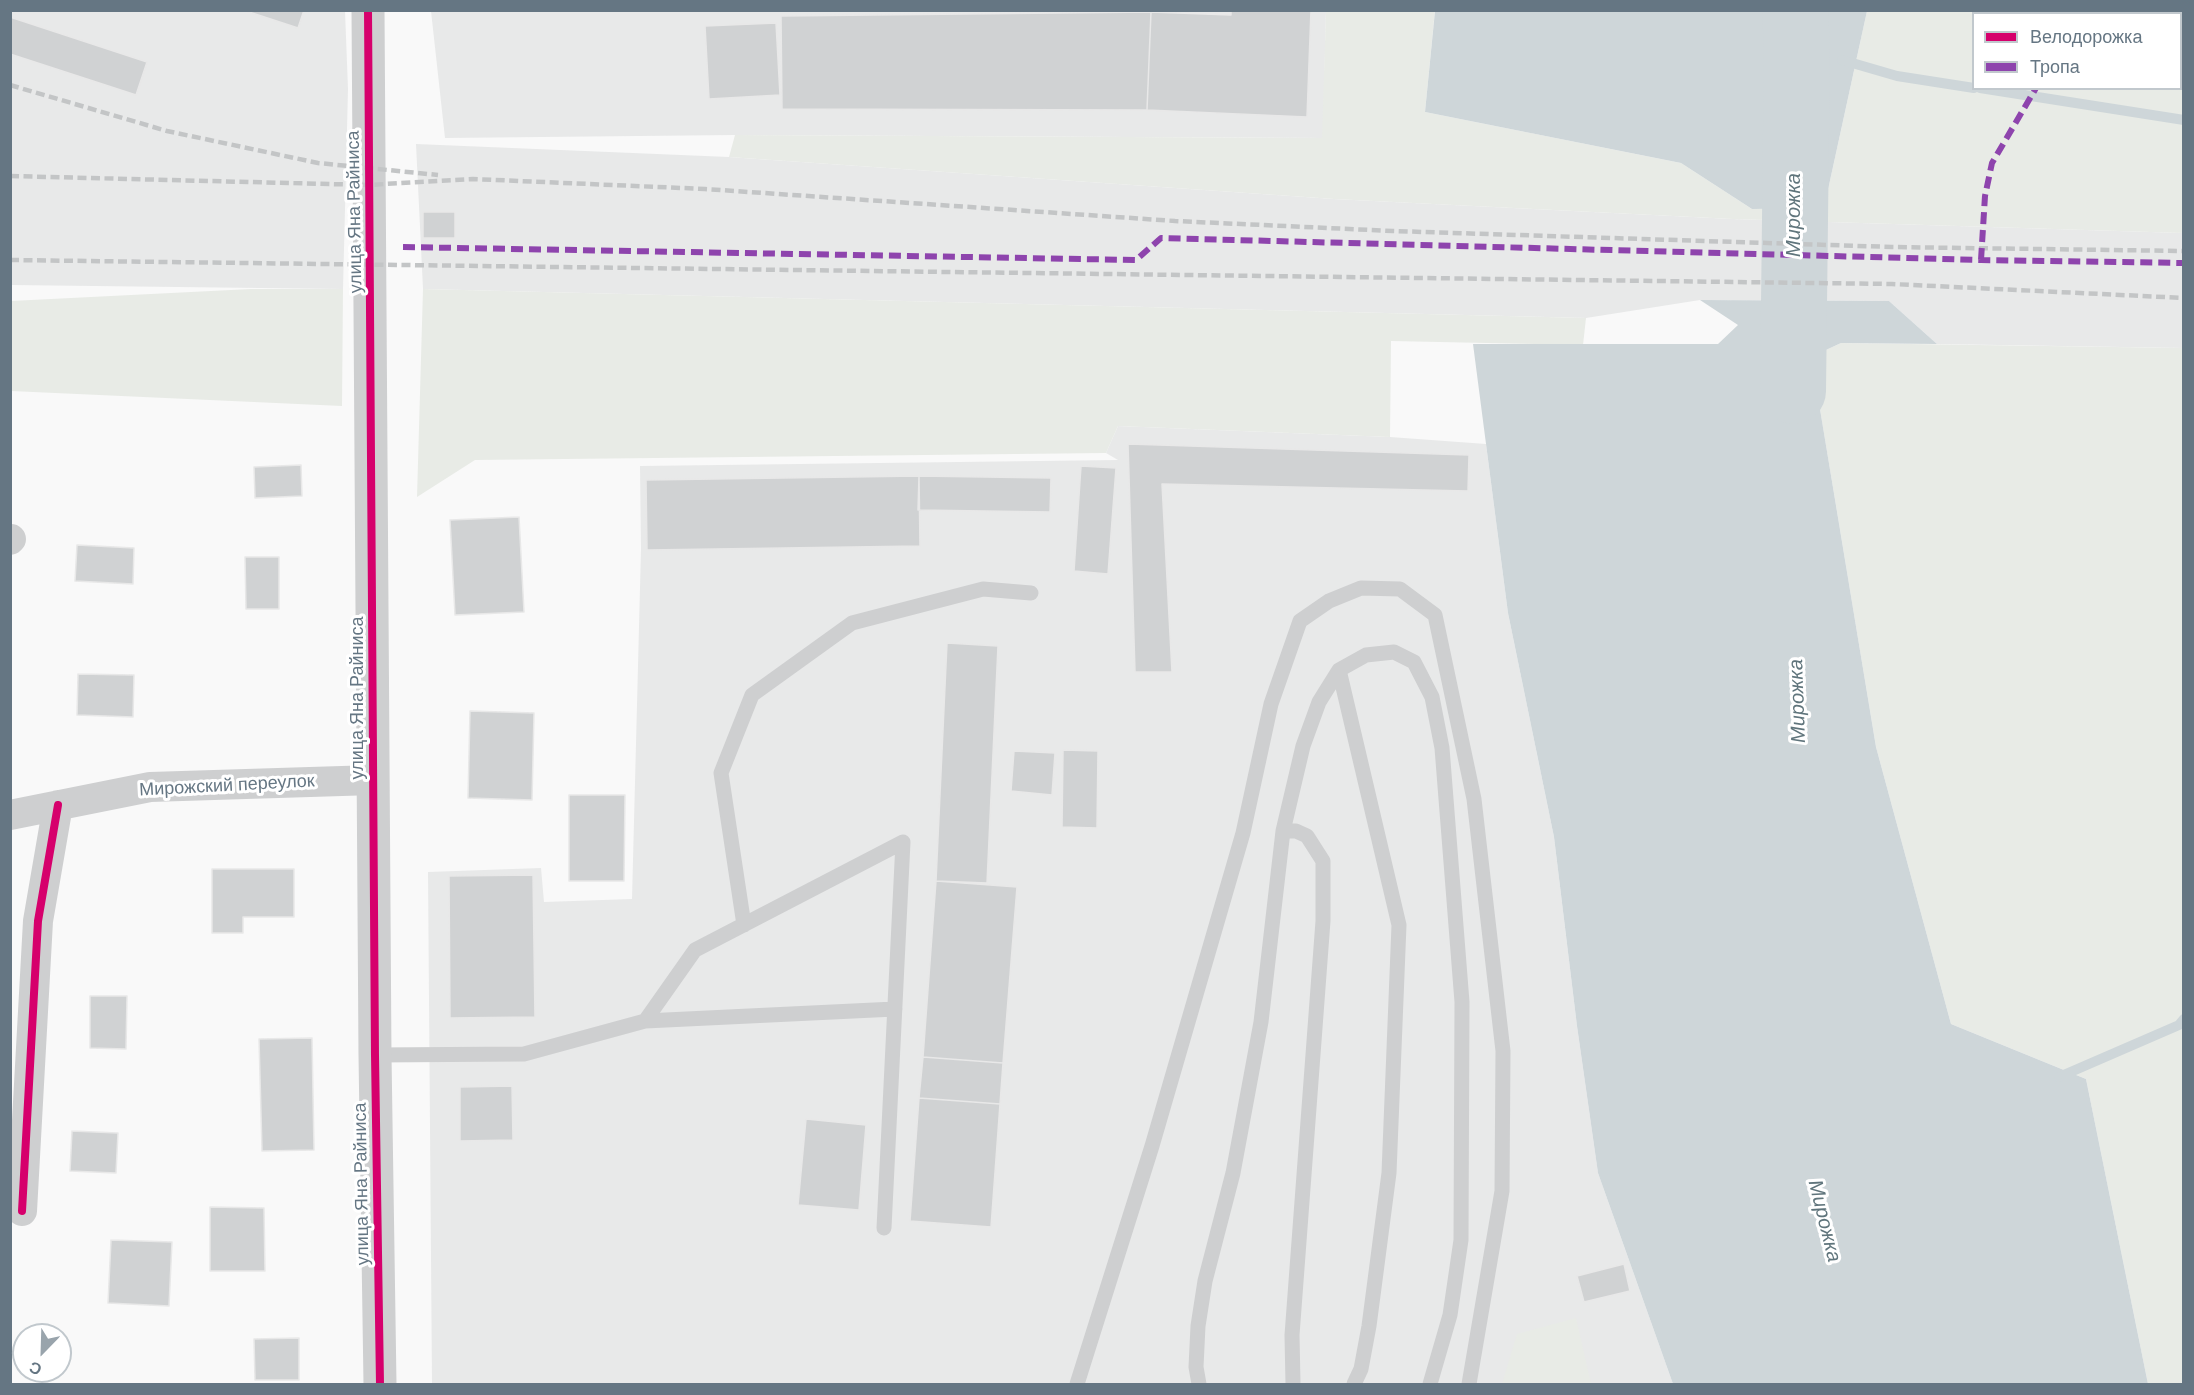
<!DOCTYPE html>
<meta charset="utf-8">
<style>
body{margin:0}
#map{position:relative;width:2194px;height:1395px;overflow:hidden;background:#f9f9f9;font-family:Helvetica,sans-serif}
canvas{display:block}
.frame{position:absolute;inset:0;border:12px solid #657683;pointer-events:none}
.legend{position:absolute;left:1972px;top:12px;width:210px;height:78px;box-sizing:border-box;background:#fff;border:2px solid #c1c8cd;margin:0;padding:8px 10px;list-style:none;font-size:18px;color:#657683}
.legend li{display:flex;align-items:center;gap:12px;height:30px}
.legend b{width:30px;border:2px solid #c1c8cd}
.north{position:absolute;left:12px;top:1323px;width:60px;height:60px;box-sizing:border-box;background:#fff;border:2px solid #c1c8cd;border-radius:50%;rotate:203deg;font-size:16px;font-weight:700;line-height:24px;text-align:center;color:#657683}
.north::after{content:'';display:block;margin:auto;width:21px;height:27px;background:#99a4ac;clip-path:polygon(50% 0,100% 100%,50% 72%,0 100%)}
</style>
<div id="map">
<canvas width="2194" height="1395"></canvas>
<div class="frame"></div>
<ul class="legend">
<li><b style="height:8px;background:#d6006c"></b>Велодорожка</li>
<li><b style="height:8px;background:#8e44ad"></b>Тропа</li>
</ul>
<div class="north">С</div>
</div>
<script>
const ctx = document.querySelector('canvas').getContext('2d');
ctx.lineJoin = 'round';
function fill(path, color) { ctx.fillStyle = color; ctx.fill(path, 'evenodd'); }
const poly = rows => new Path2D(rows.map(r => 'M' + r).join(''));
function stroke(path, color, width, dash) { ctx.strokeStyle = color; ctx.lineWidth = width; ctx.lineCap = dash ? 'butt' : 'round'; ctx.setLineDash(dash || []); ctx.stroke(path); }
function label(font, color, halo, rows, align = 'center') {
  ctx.font = font + ' Helvetica,sans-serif'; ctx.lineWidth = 6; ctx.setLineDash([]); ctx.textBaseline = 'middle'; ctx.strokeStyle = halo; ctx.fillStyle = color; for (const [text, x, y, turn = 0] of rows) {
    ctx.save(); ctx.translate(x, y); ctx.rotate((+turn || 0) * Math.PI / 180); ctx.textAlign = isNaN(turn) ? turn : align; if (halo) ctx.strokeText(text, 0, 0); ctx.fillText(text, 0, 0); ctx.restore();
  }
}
const built = poly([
 [10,11,345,11,348,89,343,289,11,285],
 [431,11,1326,11,1323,138,735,135,445,138],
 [416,144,729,157,1334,199,1733,219,2183,233,2183,348,1937,344,1889,301,1700,300,1586,318,423,289],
 [1118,426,1390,437,1486,444,1508,613,1554,837,1577,1026,1598,1173,1673,1384,432,1384,428,872,541,868,544,902,632,899,641,549,640,466,1118,460,1106,453]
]);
const green = poly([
 [1435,10,1425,112,1681,163,1752,209,1824,208,1867,11,2183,11,2183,233,1733,219,1334,199,729,157,735,135,1322,138,1326,11],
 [1974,14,2180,14,2180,88,1974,88],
 [251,289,343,289,342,406,11,391,11,301],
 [423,289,1586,318,1583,345,1391,341,1390,437,1118,426,1106,453,475,460,417,497],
 [1841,343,2183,348,2183,1384,2148,1384,2086,1079,1951,1024,1876,747,1816,385,1813,356],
 [1576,1318,1591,1384,1502,1384,1517,1334]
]);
const water = poly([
 [1435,11,1867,11,1824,208,1752,209,1681,163,1425,112],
 [1700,300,1889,301,1937,344,1841,343,1813,356,1816,385,1876,747,1951,1024,2086,1079,2148,1384,1673,1384,1598,1173,1577,1026,1554,837,1508,613,1473,344,1718,344,1738,325]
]);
const stream = poly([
 [1842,60,1897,76,1974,88],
 [1980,88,2184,120],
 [2059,1077,2179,1025,2184,1019]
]);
const river = poly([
 [1793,391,1797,47,1795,10]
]);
const building = poly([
 [243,10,304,10,298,28,243,10],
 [1231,10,1311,10,1307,117,1147,110,1151,12,1231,15,1231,10],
 [1151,12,1147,110,782,109,781,16,1151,12],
 [10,17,147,62,136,95,10,54,10,17],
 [776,23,780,95,709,99,705,26,776,23],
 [423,212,455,212,455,238,423,238,423,212],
 [1128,444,1469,455,1468,491,1162,484,1172,672,1135,672,1128,444],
 [301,465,302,496,255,498,254,467,301,465],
 [1081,466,1116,468,1108,574,1074,571,1081,466],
 [919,476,920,546,647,550,646,480,919,476],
 [919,476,1051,478,1050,512,918,510,919,476],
 [519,517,524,612,455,615,450,520,519,517],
 [77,545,134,548,133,584,75,581,77,545],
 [245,557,279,557,279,609,246,609,245,557],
 [947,643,998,646,987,883,936,881,947,643],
 [78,674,134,675,133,717,77,715,78,674],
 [470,711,534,713,532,800,468,798,470,711],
 [1063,750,1098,751,1097,828,1062,827,1063,750],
 [1014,751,1055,753,1052,795,1011,791,1014,751],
 [569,795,625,795,624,881,569,881,569,795],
 [212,869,294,869,294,917,243,917,243,933,212,933,212,869],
 [533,875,535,1017,450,1018,449,876,533,875],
 [936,881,1017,887,1003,1063,923,1057,936,881],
 [90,996,127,996,126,1049,90,1048,90,996],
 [312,1038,314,1150,262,1151,259,1039,312,1038],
 [923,1057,1003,1063,1000,1104,919,1098,923,1057],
 [512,1086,513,1140,460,1141,460,1087,512,1086],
 [919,1098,1000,1104,991,1227,910,1221,919,1098],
 [806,1119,866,1125,859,1210,798,1205,806,1119],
 [72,1131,118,1133,116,1173,70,1171,72,1131],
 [210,1207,264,1208,265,1271,210,1271,210,1207],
 [111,1240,172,1242,169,1306,108,1303,111,1240],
 [1624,1264,1630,1291,1584,1302,1577,1276,1624,1264],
 [299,1338,299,1380,255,1380,254,1339,299,1338]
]);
const service = poly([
 [1339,670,1399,925,1389,1173,1369,1326,1361,1369,1354,1384],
 [1283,831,1296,831,1307,836,1323,861,1323,921,1292,1335,1293,1384],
 [744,925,721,773,752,695,852,623,983,589,1031,593],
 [645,1021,895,1009],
 [375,1055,524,1054,645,1021,695,950,903,842,884,1228],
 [1077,1384,1152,1146,1243,833,1271,704,1300,621,1329,601,1361,588,1400,589,1435,615,1474,799,1503,1051,1502,1191,1469,1384],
 [1199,1384,1196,1367,1198,1326,1205,1281,1233,1173,1261,1022,1283,831,1303,746,1319,702,1339,670,1366,655,1394,652,1414,662,1432,697,1442,748,1462,1002,1461,1240,1450,1315,1430,1384]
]);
const minor = poly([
 [10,540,11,539],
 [10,815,150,787,374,780],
 [22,1211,38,921,58,805]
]);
const tertiary = poly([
 [368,10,375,1055,380,1384]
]);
const rail = poly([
 [10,85,167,131,318,163,438,175],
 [10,176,368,185,473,179,705,189,1175,221,1393,231,1892,247,2184,251],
 [10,260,1892,284,2184,298]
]);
const quiet = poly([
 [2072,14,2073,10],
 [403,247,1136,260,1161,238,1981,260,2184,263],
 [1981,260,1985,196,1992,163,2036,88]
]);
const cycleway = poly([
 [368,10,375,1055,380,1384],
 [22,1211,38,921,58,805]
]);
const streetNames = [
 ["улица Яна Райниса",355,212,-91],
 ["улица Яна Райниса",358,698,-90],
 ["Мирожский переулок",227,786,-3],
 ["улица Яна Райниса",362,1184,-91]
];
const waterNames = [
 ["Мирожка",1794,215,-90],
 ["Мирожка",1798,701,-92],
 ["Мирожка",1824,1221,76]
];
fill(built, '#e8e9e9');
fill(green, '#e8ebe6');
fill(water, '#ced6d9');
stroke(stream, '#ced6d9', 10);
stroke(river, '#ced6d9', 66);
fill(building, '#d0d2d3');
stroke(building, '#e8e8e8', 1.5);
stroke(service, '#cecfd0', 15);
stroke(minor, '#cecfd0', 30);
stroke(tertiary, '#cecfd0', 33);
stroke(rail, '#c3c5c6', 4.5, [9, 4.5]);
stroke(quiet, '#8e44ad', 6, [12, 6]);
stroke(cycleway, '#d6006c', 8);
label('18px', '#657683', '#fff', streetNames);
label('italic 20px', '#60757c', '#fff', waterNames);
</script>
